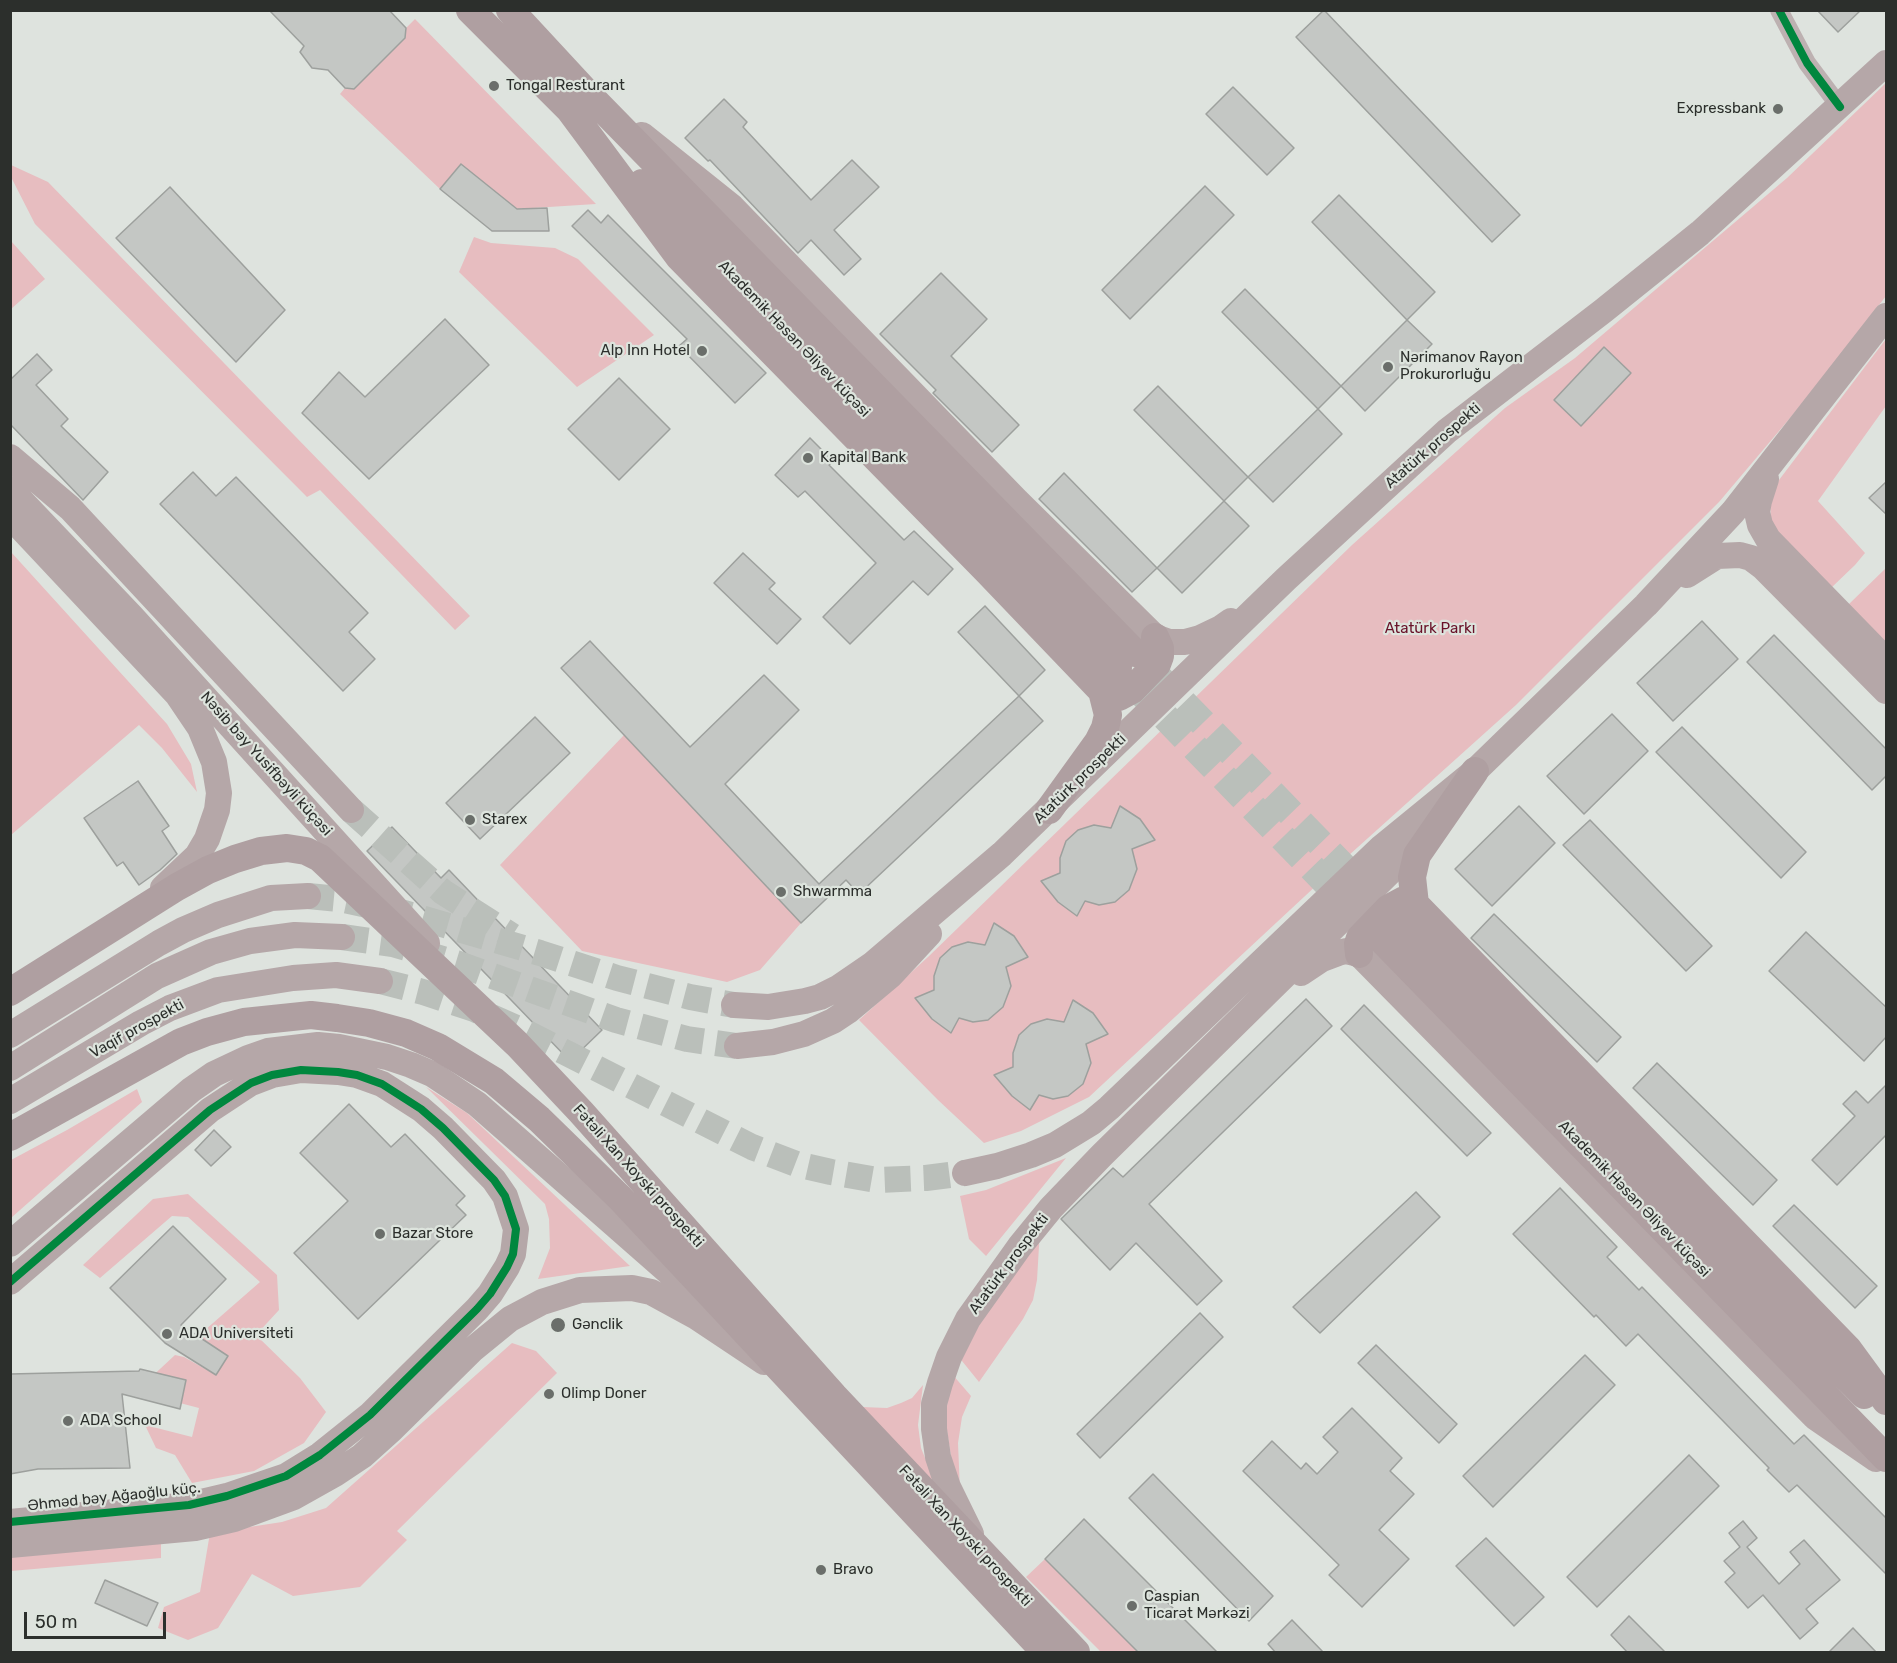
<!DOCTYPE html>
<meta charset="utf-8">
<style>
body{margin:0}
#map{position:relative;width:1897px;height:1663px;overflow:hidden;background:#dee3de;font-family:Rubik,sans-serif}
canvas{display:block}
.frame{position:absolute;inset:0;border:12px solid #2c2f2c;pointer-events:none}
.scale{position:absolute;left:24px;top:1612px;width:142px;height:27px;box-sizing:border-box;border:3px solid #2c2f2c;border-top:0;padding-left:8px;font-size:18px;line-height:21px;white-space:nowrap;color:#2c2f2c;-webkit-text-stroke:4px #dde4dd;paint-order:stroke}
</style>
<div id="map">
<canvas width="1897" height="1663"></canvas>
<div class="frame"></div>
<div class="scale">50 m</div>
</div>
<script>
const ctx = document.querySelector('canvas').getContext('2d');
ctx.lineJoin = 'round';
function fill(path, color) { ctx.fillStyle = color; ctx.fill(path, 'evenodd'); }
const poly = rows => new Path2D(rows.map(r => 'M' + r).join(''));
function stroke(path, color, width, dash) { ctx.strokeStyle = color; ctx.lineWidth = width; ctx.lineCap = dash ? 'butt' : 'round'; ctx.setLineDash(dash || []); ctx.stroke(path); }
function label(font, color, halo, rows, align = 'center') {
  ctx.font = font + ' Rubik,sans-serif'; ctx.lineWidth = 4.5; ctx.setLineDash([]); ctx.textBaseline = 'middle'; ctx.strokeStyle = halo; ctx.fillStyle = color; for (const [text, x, y, turn = 0] of rows) {
    ctx.save(); ctx.translate(x, y); ctx.rotate((+turn || 0) * Math.PI / 180); ctx.textAlign = isNaN(turn) ? turn : align; if (halo) ctx.strokeText(text, 0, 0); ctx.fillText(text, 0, 0); ctx.restore();
  }
}
const green = poly([
 [415,19,596,204,517,209,461,165,440,189,340,94,345,88,354,89,405,38,406,28],
 [1886,83,1886,296,1801,405,1719,502,1516,705,1348,856,1089,1097,1021,1131,984,1143,938,1100,859,1020,928,957,1352,545,1505,408,1575,358,1787,178],
 [11,165,48,182,470,616,455,630,320,490,307,497,35,224,11,177],
 [474,237,491,243,555,248,578,259,654,335,577,387,459,272],
 [11,241,45,279,11,309,10,309],
 [1886,339,1886,406,1818,501,1865,553,1855,565,1831,588,1780,535,1771,520,1770,499,1779,480],
 [11,552,167,724,191,764,197,792,162,748,139,725,11,835],
 [1886,568,1886,645,1848,605],
 [624,735,801,923,760,970,727,982,582,951,500,865],
 [426,1087,467,1113,630,1266,538,1279,550,1248,549,1219,545,1204],
 [137,1089,142,1102,11,1218,11,1160,67,1130],
 [1066,1158,986,1256,969,1239,960,1196,986,1190],
 [188,1194,277,1275,279,1310,256,1335,300,1378,326,1412,304,1443,254,1471,192,1483,175,1455,156,1448,145,1425,192,1437,199,1408,153,1396,146,1382,175,1355,184,1357,216,1375,228,1356,197,1337,260,1282,188,1217,172,1216,100,1278,83,1265,153,1199],
 [1040,1229,1037,1280,1033,1300,1023,1319,979,1382,958,1356],
 [512,1343,536,1351,557,1373,397,1531,407,1540,360,1587,293,1596,252,1574,218,1628,188,1640,158,1628,164,1607,200,1592,210,1533,282,1522,326,1508],
 [952,1374,971,1396,962,1417,958,1443,960,1491,953,1469,945,1418],
 [923,1385,918,1425,921,1448,936,1485,862,1407,887,1408,901,1403,912,1398],
 [161,1538,161,1558,11,1571,11,1555],
 [1045,1559,1139,1652,1101,1652,1026,1577]
]);
const building = poly([
 [269,10,389,10,406,28,405,38,354,89,345,88,328,70,312,68,300,52,304,46,269,10],
 [1324,10,1520,215,1492,242,1296,37,1324,10],
 [1817,10,1861,10,1838,32,1817,10],
 [1233,87,1294,148,1267,175,1206,114,1233,87],
 [724,99,747,122,743,127,811,200,852,160,879,187,834,230,861,259,844,275,811,240,798,253,710,160,708,161,685,138,724,99],
 [461,164,517,209,547,208,549,231,492,231,440,189,461,164],
 [1205,186,1234,215,1130,319,1102,290,1205,186],
 [170,187,285,310,236,362,116,238,170,187],
 [1339,195,1435,292,1407,320,1312,222,1339,195],
 [588,210,601,223,608,215,766,373,735,403,679,346,687,339,572,226,588,210],
 [941,273,987,319,951,356,1019,425,992,452,933,393,936,390,880,334,941,273],
 [1245,289,1341,386,1318,409,1222,312,1245,289],
 [445,319,489,365,369,479,302,413,339,372,365,397,445,319],
 [1407,320,1432,344,1365,411,1341,386,1407,320],
 [1604,347,1631,373,1581,426,1554,400,1604,347],
 [37,354,52,370,36,385,68,419,61,426,108,472,83,500,10,424,10,380,37,354],
 [619,378,670,429,619,480,568,429,619,378],
 [1158,386,1248,477,1224,501,1134,410,1158,386],
 [1318,409,1342,434,1273,502,1248,477,1318,409],
 [810,438,833,461,829,465,904,540,914,531,953,569,928,595,913,581,850,644,823,617,876,563,805,491,798,497,775,475,810,438],
 [193,472,216,496,236,477,368,613,349,632,375,659,343,691,160,504,193,472],
 [1064,473,1157,568,1132,592,1039,499,1064,473],
 [1887,481,1887,515,1869,498,1887,481],
 [1224,501,1249,526,1182,593,1157,568,1224,501],
 [743,553,775,583,769,589,801,619,777,644,714,583,743,553],
 [985,606,1045,670,1019,696,958,632,985,606],
 [1702,621,1738,659,1673,721,1637,683,1702,621],
 [1774,635,1887,750,1887,775,1872,790,1747,662,1774,635],
 [590,641,690,747,764,675,799,710,725,784,819,884,1019,696,1043,721,859,894,846,880,801,923,561,668,590,641],
 [1612,714,1648,751,1584,814,1547,776,1612,714],
 [535,717,570,753,480,839,446,803,535,717],
 [1682,727,1806,852,1781,878,1656,752,1682,727],
 [138,781,169,826,162,831,177,854,160,870,139,885,123,862,117,866,84,818,138,781],
 [1120,806,1140,819,1155,840,1132,849,1137,869,1129,890,1115,902,1099,905,1085,901,1077,916,1058,902,1041,881,1060,873,1060,858,1066,841,1078,830,1094,825,1111,828,1120,806],
 [1519,806,1555,843,1492,906,1455,869,1519,806],
 [1590,820,1712,946,1686,971,1563,845,1590,820],
 [392,827,441,878,449,870,602,1030,570,1061,367,851,392,827],
 [1494,914,1621,1037,1597,1062,1471,938,1494,914],
 [994,923,1014,936,1028,957,1006,967,1011,986,1003,1007,988,1020,973,1022,959,1018,951,1033,932,1019,915,998,934,990,934,976,940,958,952,947,968,942,985,945,994,923],
 [1806,932,1887,1008,1887,1036,1864,1061,1769,971,1806,932],
 [1306,999,1332,1026,1149,1204,1222,1281,1197,1305,1136,1243,1110,1270,1061,1219,1113,1168,1123,1177,1306,999],
 [1073,1000,1093,1013,1108,1034,1086,1044,1091,1063,1083,1084,1068,1096,1053,1099,1039,1095,1030,1110,1012,1096,994,1075,1013,1067,1013,1053,1019,1035,1031,1024,1047,1019,1064,1022,1073,1000],
 [1364,1005,1491,1133,1467,1156,1341,1029,1364,1005],
 [1657,1063,1777,1180,1753,1205,1633,1088,1657,1063],
 [1887,1084,1887,1134,1837,1185,1812,1160,1855,1116,1843,1104,1856,1091,1868,1103,1887,1084],
 [349,1104,391,1147,405,1134,465,1196,456,1205,466,1215,358,1319,294,1253,348,1201,300,1153,349,1104],
 [214,1130,231,1147,211,1166,195,1150,214,1130],
 [1560,1188,1617,1247,1607,1257,1639,1290,1642,1287,1794,1444,1804,1435,1887,1519,1887,1575,1797,1485,1789,1492,1767,1470,1769,1468,1638,1334,1626,1346,1596,1315,1594,1317,1513,1234,1560,1188],
 [1416,1192,1440,1217,1320,1333,1293,1307,1416,1192],
 [1794,1205,1877,1286,1855,1308,1773,1226,1794,1205],
 [173,1226,226,1279,181,1325,228,1356,216,1375,165,1343,110,1288,173,1226],
 [1200,1313,1223,1337,1100,1458,1077,1434,1200,1313],
 [1376,1345,1457,1424,1439,1443,1358,1363,1376,1345],
 [1585,1355,1615,1385,1493,1507,1463,1476,1585,1355],
 [140,1369,186,1380,180,1409,122,1394,130,1468,38,1469,10,1474,10,1374,139,1371,140,1369],
 [1352,1408,1402,1458,1390,1471,1414,1494,1379,1530,1409,1559,1362,1607,1329,1575,1339,1565,1243,1471,1272,1441,1301,1469,1306,1463,1317,1474,1338,1452,1323,1437,1352,1408],
 [1689,1455,1719,1486,1597,1607,1567,1577,1689,1455],
 [1153,1474,1273,1596,1249,1621,1129,1498,1153,1474],
 [1084,1519,1218,1653,1139,1653,1045,1559,1084,1519],
 [1743,1521,1757,1538,1747,1547,1779,1584,1800,1564,1790,1552,1804,1540,1840,1580,1806,1609,1818,1623,1800,1639,1763,1595,1748,1608,1725,1582,1735,1573,1724,1561,1740,1547,1729,1533,1743,1521],
 [1486,1538,1544,1597,1514,1626,1456,1566,1486,1538],
 [105,1580,158,1603,147,1626,95,1603,105,1580],
 [1629,1616,1666,1653,1628,1653,1611,1635,1629,1616],
 [1292,1620,1324,1653,1276,1653,1268,1644,1292,1620],
 [1853,1628,1877,1653,1828,1653,1853,1628]
]);
const secondaryTunnel = poly([
 [351,810,443,892,512,936],
 [308,896,339,899,404,913,540,953,617,978,690,997,734,1005],
 [342,937,393,944,456,963,616,1020,687,1039,737,1046],
 [380,981,423,992,474,1009,525,1032,752,1147,796,1164,831,1172,877,1180,926,1178,965,1173]
]);
const primaryTunnel = poly([
 [1154,673,1371,895],
 [1136,687,1353,910]
]);
const street = poly([
 [1779,10,1807,63,1840,107]
]);
const secondary = poly([
 [642,135,732,207,1017,501,1155,637,1169,642,1185,642,1200,638,1221,628,1231,621],
 [10,457,70,508,351,810],
 [1766,479,1759,501,1757,512,1760,525,1768,539,1886,660],
 [10,489,132,617,427,943],
 [10,516,177,694,200,728,214,762,219,793,217,810,207,839,197,856,163,888],
 [1687,575,1717,556,1740,555,1751,558,1763,567,1886,691],
 [1301,973,1322,959,1338,953,1346,951,1359,954,1815,1417,1876,1459],
 [734,1005,768,1007,805,1001,820,997,838,988,873,964,1002,854,1286,579,1447,431,1603,311,1700,233,1886,63],
 [10,1035,159,943,183,930,218,915,271,898,308,896],
 [737,1046,773,1042,804,1034,833,1021,848,1011,891,975,929,934],
 [10,1068,157,976,211,952,250,941,295,935,342,937],
 [10,1101,141,1023,170,1008,218,990,293,978,336,975,380,981],
 [965,1173,997,1166,1031,1155,1055,1145,1091,1123,1109,1108,1382,847,1475,771,1646,605,1733,512,1886,316],
 [10,1244,191,1090,214,1074,248,1058,268,1051,318,1045,339,1047,387,1057,411,1065,432,1074,477,1104,704,1303],
 [10,1282,210,1110,251,1083,272,1075,301,1070,338,1072,357,1075,382,1084,421,1109,443,1128,494,1180,505,1196,516,1229,513,1254,507,1267,490,1294,477,1309,370,1415,320,1455,286,1476,227,1496,189,1505,10,1522],
 [971,1534,948,1487,938,1457,934,1429,934,1404,940,1383,949,1357,968,1319,1020,1246,1051,1208,1102,1155,1399,863,1423,834],
 [10,1545,195,1528,234,1519,294,1497,335,1474,362,1456,392,1429,472,1350,510,1319,542,1302,580,1290,632,1288,651,1292,695,1316,764,1362]
]);
const primary = poly([
 [470,10,583,123],
 [510,10,585,91,1135,653],
 [569,109,679,257,987,571,1102,691,1108,715,1105,728,1098,742,1049,810],
 [642,183,1118,668],
 [1102,691,1119,697,1132,690,1157,664,1160,656,1160,648,1155,637],
 [1475,771,1417,855,1412,877,1415,904,1848,1349,1886,1401],
 [1399,925,1864,1395],
 [1382,940,1886,1458],
 [1359,954,1358,944,1360,938,1389,908,1404,900,1415,904],
 [10,992,177,887,208,870,235,859,261,851,287,848,306,851,320,858,517,1044,581,1112,834,1396,1076,1652],
 [10,1137,181,1042,207,1032,244,1022,311,1015,337,1018,369,1023,406,1033,438,1047,494,1081,539,1119,620,1198,1045,1652]
]);
const cycleway = poly([
 [1779,10,1807,63,1840,107],
 [10,1282,210,1110,251,1083,272,1075,301,1070,338,1072,357,1075,382,1084,421,1109,443,1128,494,1180,505,1196,516,1229,513,1254,507,1267,490,1294,477,1309,370,1415,320,1455,286,1476,227,1496,189,1505,10,1522]
]);
const markers = [
 [494,86,6,"#6a6e6a"],
 [1778,109,6,"#6a6e6a"],
 [702,351,6,"#6a6e6a"],
 [1388,367,6,"#6a6e6a"],
 [808,458,6,"#6a6e6a"],
 [470,820,6,"#6a6e6a"],
 [781,892,6,"#6a6e6a"],
 [380,1234,6,"#6a6e6a"],
 [558,1325,8,"#6a6e6a"],
 [167,1334,6,"#6a6e6a"],
 [549,1394,6,"#6a6e6a"],
 [68,1421,6,"#6a6e6a"],
 [821,1570,6,"#6a6e6a"],
 [1132,1606,6,"#6a6e6a"]
];
const poiNames = [
 ["Tongal Resturant",506,86],
 ["Expressbank",1766,109,"right"],
 ["Alp Inn Hotel",690,351,"right"],
 ["Nərimanov Rayon",1400,358],
 ["Prokurorluğu",1400,375],
 ["Kapital Bank",820,458],
 ["Starex",482,820],
 ["Shwarmma",793,892],
 ["Bazar Store",392,1234],
 ["Gənclik",572,1325],
 ["ADA Universiteti",179,1334],
 ["Olimp Doner",561,1394],
 ["ADA School",80,1421],
 ["Bravo",833,1570],
 ["Caspian",1144,1597],
 ["Ticarət Mərkəzi",1144,1614]
];
const streetNames = [
 ["Akademik Həsən Əliyev küçəsi",794,339,46],
 ["Atatürk prospekti",1433,446,-41],
 ["Nəsib bəy Yusifbəyli küçəsi",266,764,48],
 ["Atatürk prospekti",1080,779,-44],
 ["Vaqif prospekti",137,1029,-29],
 ["Fətəli Xan Xoyski prospekti",638,1176,48],
 ["Akademik Həsən Əliyev küçəsi",1634,1199,46],
 ["Atatürk prospekti",1009,1264,-53],
 ["Əhməd bəy Ağaoğlu küç.",114,1497,-6],
 ["Fətəli Xan Xoyski prospekti",965,1536,47]
];
const parkNames = [
 ["Atatürk Parkı",1430,629]
];
fill(green, '#e7bdc0');
fill(building, '#c4c7c4');
stroke(building, '#9da09d', 1.5);
stroke(secondaryTunnel, '#babfba', 26, [26, 13]);
stroke(primaryTunnel, '#babfba', 28, [28, 14]);
stroke(street, '#bdb1b1', 18);
stroke(secondary, '#b5a7a8', 26);
stroke(primary, '#af9fa1', 28);
stroke(cycleway, '#00873e', 8);
for (const [x, y, r, color] of markers) { const dot = new Path2D(); dot.arc(x, y, r, 0, 2 * Math.PI); ctx.fillStyle = color; ctx.fill(dot); stroke(dot, '#dde4dd', 2); }
label('15px', '#2c2f2c', '#dde4dd', poiNames, 'left');
label('15px', '#2c2f2c', '#dde4dd', streetNames);
label('15px', '#691229', '#dde4dd', parkNames);
</script>
